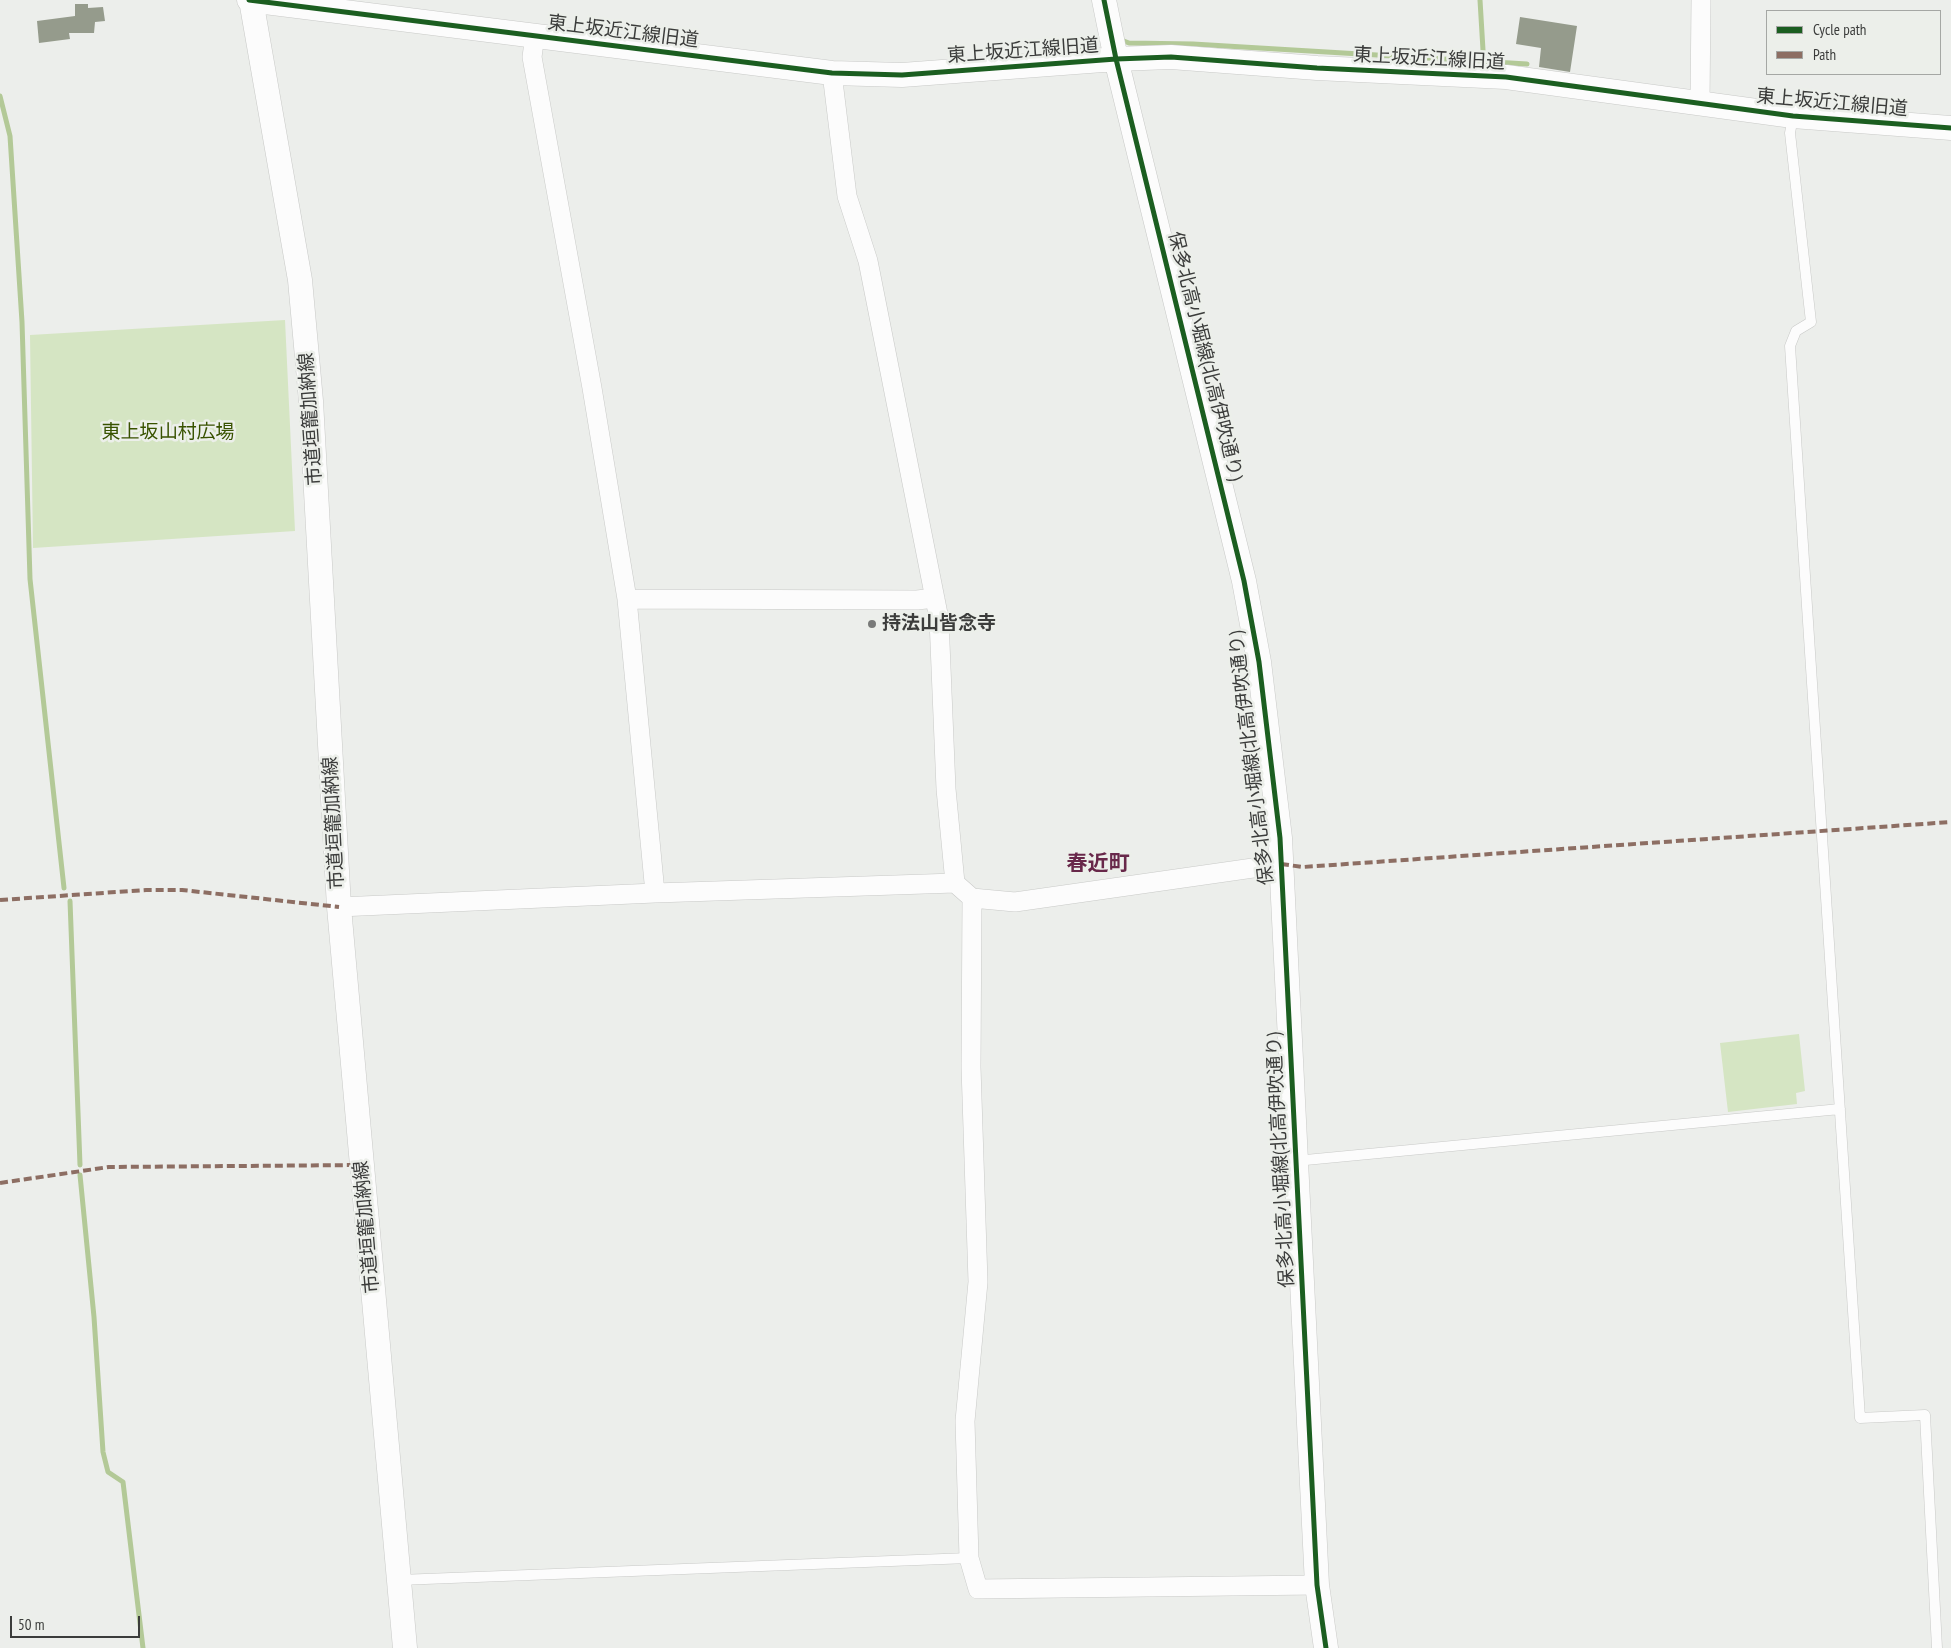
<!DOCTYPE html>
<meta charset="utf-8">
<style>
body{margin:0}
#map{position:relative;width:1951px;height:1648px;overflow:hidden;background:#eceeeb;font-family:"PT Sans Narrow",sans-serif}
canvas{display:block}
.legend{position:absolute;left:1766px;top:10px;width:175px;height:65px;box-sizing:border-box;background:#ecefea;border:1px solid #a5a7a4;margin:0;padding:6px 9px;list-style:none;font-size:15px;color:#3b3c3b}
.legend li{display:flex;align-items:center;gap:10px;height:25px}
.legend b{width:25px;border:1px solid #a5a7a4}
.scale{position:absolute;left:10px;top:1616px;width:130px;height:22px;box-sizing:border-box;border:2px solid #3b3c3b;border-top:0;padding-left:6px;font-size:15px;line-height:18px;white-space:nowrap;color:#3b3c3b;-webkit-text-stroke:4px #ecefea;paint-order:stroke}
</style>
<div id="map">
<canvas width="1951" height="1648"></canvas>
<ul class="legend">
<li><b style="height:6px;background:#1b5e20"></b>Cycle path</li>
<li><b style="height:6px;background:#8d6e63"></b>Path</li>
</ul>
<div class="scale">50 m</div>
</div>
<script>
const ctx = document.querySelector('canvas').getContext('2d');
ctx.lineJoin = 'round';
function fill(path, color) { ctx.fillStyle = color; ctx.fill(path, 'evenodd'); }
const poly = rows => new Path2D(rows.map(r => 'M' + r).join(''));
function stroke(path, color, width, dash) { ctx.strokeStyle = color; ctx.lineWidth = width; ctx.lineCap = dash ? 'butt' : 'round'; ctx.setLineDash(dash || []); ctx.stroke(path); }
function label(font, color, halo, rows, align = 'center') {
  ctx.font = font + ' "PT Sans Narrow","Noto Sans JP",sans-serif'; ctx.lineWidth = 5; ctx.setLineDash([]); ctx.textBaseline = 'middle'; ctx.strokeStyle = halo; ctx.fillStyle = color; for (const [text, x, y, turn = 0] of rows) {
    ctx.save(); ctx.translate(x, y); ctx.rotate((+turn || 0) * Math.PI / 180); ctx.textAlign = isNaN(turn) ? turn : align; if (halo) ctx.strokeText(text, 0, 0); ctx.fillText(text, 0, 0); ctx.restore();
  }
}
const green = poly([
 [285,320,295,531,33,548,30,335],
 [1799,1034,1805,1091,1796,1093,1797,1104,1728,1112,1720,1043]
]);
const stream = poly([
 [1480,0,1483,50],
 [1121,40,1129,43,1193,44,1527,64],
 [1044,53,1093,48],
 [0,96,10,136,22,322,30,579,64,888],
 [70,901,80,1165],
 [80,1175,94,1317,103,1452,108,1472,123,1482,143,1648]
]);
const building = poly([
 [75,4,88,4,88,8,103,7,105,21,95,22,94,33,69,33,70,39,39,43,37,21,75,16],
 [1520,17,1577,26,1570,72,1539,67,1541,48,1516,44]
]);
const service = poly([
 [1793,116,1790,133,1811,322,1796,331,1790,346,1860,1418,1925,1415,1937,1648],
 [1295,1161,1840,1109],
 [399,1580,969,1558]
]);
const minor = poly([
 [535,35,532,57,592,388,627,599,655,893],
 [1700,104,1701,0],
 [627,599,917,600,935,598],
 [955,883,972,898,971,1067,978,1282,965,1421,969,1558,978,1589,1317,1585],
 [972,898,1015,902,1281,864],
 [339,907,655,893,955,883,946,789,939,619,868,261,847,196,832,73]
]);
const tertiary = poly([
 [249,0,832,73,902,75,1116,59,1171,57,1317,68,1506,77,1793,116,1951,128],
 [251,0,300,280,311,401,339,907,405,1648],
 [1104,0,1116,59,1244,581,1259,662,1280,838,1317,1585,1326,1648]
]);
const quiet = poly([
 [1281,864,1303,867,1951,822],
 [0,900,146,890,182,890,339,907],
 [0,1183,109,1167,362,1165]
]);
const cycleway = poly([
 [249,0,832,73,902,75,1116,59,1171,57,1317,68,1506,77,1793,116,1951,128],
 [1104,0,1116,59,1244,581,1259,662,1280,838,1317,1585,1326,1648]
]);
const markers = [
 [872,624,5,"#797a79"]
];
const streetNames = [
 ["東上坂近江線旧道",623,32,7],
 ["東上坂近江線旧道",1023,51,-4],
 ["東上坂近江線旧道",1429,59,3],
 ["東上坂近江線旧道",1832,103,5],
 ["保多北高小堀線(北高伊吹通り)",1205,356,76],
 ["市道垣籠加納線",311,419,-94],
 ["保多北高小堀線(北高伊吹通り)",1252,758,-97],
 ["市道垣籠加納線",334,823,-93],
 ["保多北高小堀線(北高伊吹通り)",1281,1160,-93],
 ["市道垣籠加納線",367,1227,-95]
];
const parkNames = [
 ["東上坂山村広場",168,433]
];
const poiNames = [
 ["持法山皆念寺",882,624]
];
const quarterNames = [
 ["春近町",1098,864]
];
fill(green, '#d5e5c3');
stroke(stream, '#b3c997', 5);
fill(building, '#959b8c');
stroke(service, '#c8c9c7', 11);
stroke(minor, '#c8c9c7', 20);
stroke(tertiary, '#c8c9c7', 25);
stroke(service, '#fcfcfc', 10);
stroke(minor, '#fcfcfc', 19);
stroke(tertiary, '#fcfcfc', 24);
stroke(quiet, '#8d6e63', 4, [8, 4]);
stroke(cycleway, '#1b5e20', 5);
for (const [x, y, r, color] of markers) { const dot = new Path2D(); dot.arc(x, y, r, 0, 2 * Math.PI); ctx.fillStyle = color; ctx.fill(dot); stroke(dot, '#ecefea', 2); }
label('19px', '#3b3c3b', '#ecefea', streetNames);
label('19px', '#385200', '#ecefea', parkNames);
label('bold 19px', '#3b3c3b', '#ecefea', poiNames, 'left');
label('bold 21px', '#68284a', '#ecefea', quarterNames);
</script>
